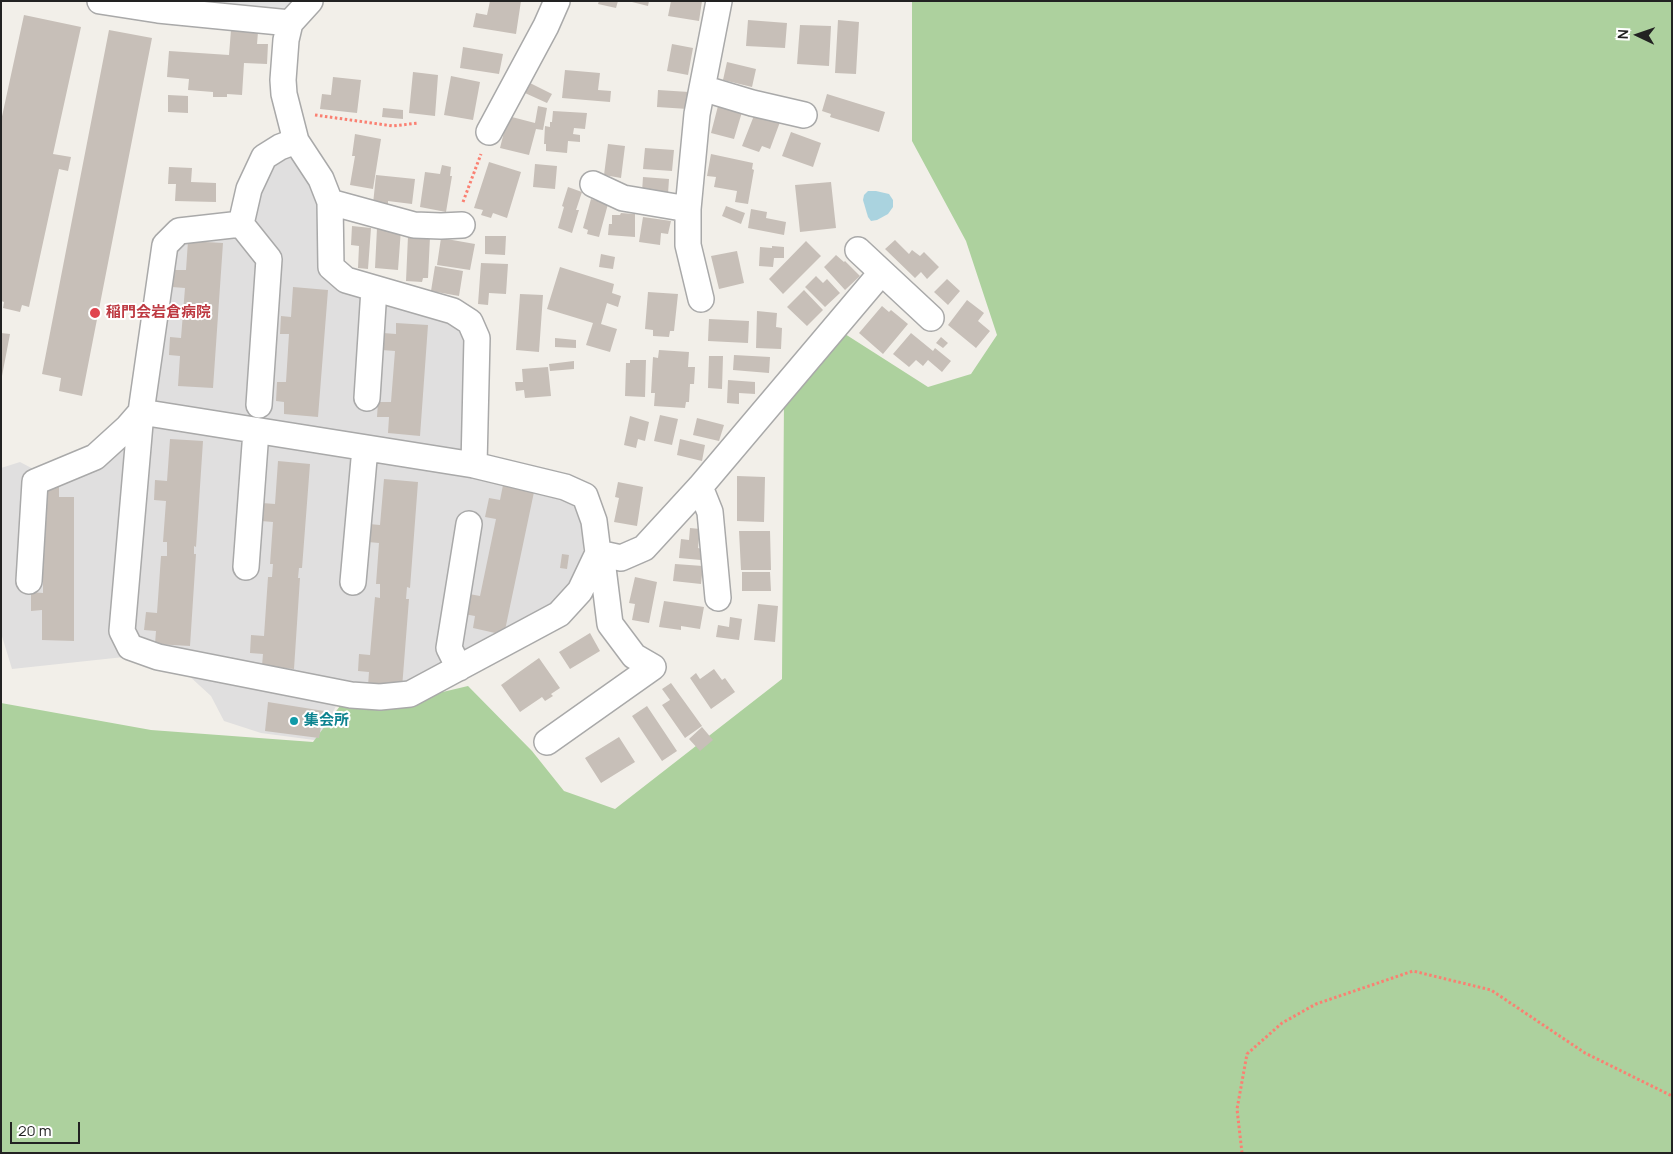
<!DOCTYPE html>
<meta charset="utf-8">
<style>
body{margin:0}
#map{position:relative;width:1673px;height:1154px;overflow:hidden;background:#f2efe9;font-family:Manrope,sans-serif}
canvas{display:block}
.frame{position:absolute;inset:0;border:2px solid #222;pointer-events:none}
.north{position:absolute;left:1613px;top:10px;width:50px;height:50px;-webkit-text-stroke:4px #fff;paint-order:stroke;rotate:273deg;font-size:14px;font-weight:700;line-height:20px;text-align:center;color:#222}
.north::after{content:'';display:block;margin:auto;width:18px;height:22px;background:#222;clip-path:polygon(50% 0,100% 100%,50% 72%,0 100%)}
.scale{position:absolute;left:10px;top:1122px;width:70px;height:22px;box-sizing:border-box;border:2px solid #222;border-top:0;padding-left:6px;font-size:15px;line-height:18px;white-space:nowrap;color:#222;-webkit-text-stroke:4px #fff;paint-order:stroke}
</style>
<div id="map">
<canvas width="1673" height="1154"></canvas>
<div class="frame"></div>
<div class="north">N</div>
<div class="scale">20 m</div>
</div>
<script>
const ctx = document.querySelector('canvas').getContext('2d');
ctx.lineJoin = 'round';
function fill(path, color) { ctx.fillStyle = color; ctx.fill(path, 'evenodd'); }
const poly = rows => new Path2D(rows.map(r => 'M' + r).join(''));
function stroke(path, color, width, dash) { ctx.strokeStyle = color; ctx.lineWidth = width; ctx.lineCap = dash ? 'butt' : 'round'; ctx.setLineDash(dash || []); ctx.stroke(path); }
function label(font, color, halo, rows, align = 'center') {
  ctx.font = font + ' Manrope,"Noto Sans JP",sans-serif'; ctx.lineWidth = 4; ctx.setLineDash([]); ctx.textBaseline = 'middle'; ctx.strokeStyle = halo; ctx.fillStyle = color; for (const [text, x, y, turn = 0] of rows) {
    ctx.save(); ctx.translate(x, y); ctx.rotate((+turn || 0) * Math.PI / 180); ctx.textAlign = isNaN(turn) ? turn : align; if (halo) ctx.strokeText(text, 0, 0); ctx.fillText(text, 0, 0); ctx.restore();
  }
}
const residential = poly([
 [283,156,298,156,315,184,322,222,320,275,333,284,457,325,467,344,463,474,573,502,587,524,582,558,571,587,561,600,406,688,339,700,320,738,314,740,261,733,224,721,211,696,187,674,124,657,12,669,1,633,1,468,20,462,39,472,154,421,171,263,175,247,188,237,247,238,255,219,261,189,270,169]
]);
const forest = poly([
 [912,1,1672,1,1672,1153,1,1153,1,703,151,730,313,742,343,702,413,699,468,686,532,751,564,791,615,809,782,679,784,399,845,334,928,387,971,374,997,335,966,241,912,141]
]);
const parking = poly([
 [174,1,303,1,286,16]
]);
const water = poly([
 [868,191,876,191,889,194,893,200,893,207,888,214,877,220,871,221,868,217,863,200,864,195]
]);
const building = poly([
 [490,1,521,1,516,34,473,27,476,13,487,15],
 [599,1,618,1,616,8,598,4],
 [628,1,649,1,648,6],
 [671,1,702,1,699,21,668,16],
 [24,15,81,27,53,154,71,157,68,171,59,169,29,307,22,305,20,312,3,308,4,302,1,301,1,121],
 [748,20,787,23,785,48,746,46],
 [838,20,859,22,856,74,835,73],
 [800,25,831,26,829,66,797,64],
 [109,30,152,38,82,396,59,391,61,378,42,374],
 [231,30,258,32,257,44,268,44,267,64,244,63,242,95,227,94,227,97,213,97,213,92,188,90,189,79,167,77,169,51,229,55],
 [672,44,693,48,688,75,667,71],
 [463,47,503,54,499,74,460,68],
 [727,62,756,69,752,87,723,80],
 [565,70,600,73,598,90,611,91,610,102,562,98],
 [413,72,438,75,435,116,409,113],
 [451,76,480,82,473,120,444,115],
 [333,77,361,80,357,113,320,109,322,94,331,95],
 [530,83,552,94,547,103,525,93],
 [658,90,689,92,688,109,657,107],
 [827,94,885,112,879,132,830,117,831,114,822,111],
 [168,95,188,96,188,113,168,112],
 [538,106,547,108,543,130,536,129,529,155,500,148,508,116,535,123],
 [718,106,742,112,734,139,711,133],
 [383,108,403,110,403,119,382,117],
 [553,111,587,113,585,129,574,128,573,134,580,135,580,142,568,141,567,153,546,151,546,144,544,144,545,126,550,127,550,122,552,122],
 [755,113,780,122,770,149,762,146,759,152,742,146],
 [791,132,821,143,813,167,782,156],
 [355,134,381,139,373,189,350,185,355,156,352,156],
 [608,144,625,146,621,178,604,175],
 [645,148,674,150,672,171,643,169],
 [711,154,753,163,752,169,754,170,748,204,735,202,737,191,714,187,716,177,707,176],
 [489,162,521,172,507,218,493,213,491,218,481,215,483,210,474,208],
 [535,164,557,166,555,189,533,187],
 [442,165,451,167,450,176,452,176,446,212,420,207,425,172,440,174],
 [169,167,192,168,191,182,216,183,216,202,175,201,176,184,168,184],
 [376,175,415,179,412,204,388,201,388,205,373,204],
 [643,177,669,179,668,194,642,192],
 [831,182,836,228,800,232,795,185],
 [568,187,582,192,576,210,579,210,572,233,558,228,564,207,562,206],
 [591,199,608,204,599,237,587,234,588,230,583,228],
 [726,206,745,213,741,224,722,216],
 [751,209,767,212,766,218,786,222,784,235,748,228],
 [621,213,635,214,635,237,608,235,609,224,612,224,612,215,620,215],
 [643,217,671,221,668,234,661,233,660,245,639,242],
 [352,226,371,228,368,269,358,268,359,246,351,245],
 [377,228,401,229,398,270,375,268],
 [408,236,430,237,428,278,423,278,422,282,406,281],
 [485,236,506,236,505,255,485,254],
 [441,238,475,244,470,270,437,265],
 [895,240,909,254,912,250,920,256,924,252,939,267,927,279,921,272,915,278,885,249],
 [188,241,223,243,213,388,178,386,180,356,169,355,170,337,181,338,185,288,172,287,173,270,186,270],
 [806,241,821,256,783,294,769,279],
 [772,246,784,247,784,258,774,258,773,267,759,266,760,247,772,248],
 [737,251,744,283,719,289,711,256],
 [601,254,615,257,613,269,599,267],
 [836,255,844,262,845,261,860,276,845,290,824,267],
 [481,263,508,264,506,294,489,293,488,305,478,304],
 [435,266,463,271,459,296,431,291],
 [560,267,614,284,612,293,621,296,618,307,607,303,601,324,617,329,610,352,586,345,593,323,547,309],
 [816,276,823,283,827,279,840,293,825,307,805,287],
 [947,279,960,291,948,305,934,292],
 [293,287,328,290,318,417,284,414,284,402,276,401,277,382,286,382,289,334,280,334,281,316,291,317],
 [804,290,823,310,807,326,787,307],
 [648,292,678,294,674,331,670,331,669,337,653,336,653,330,645,329],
 [520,294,543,295,539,352,516,350],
 [967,300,984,313,978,321,990,331,976,348,948,325],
 [882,306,889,312,891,310,908,324,883,354,859,333],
 [757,311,777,313,776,327,782,328,781,349,756,348],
 [709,319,749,321,748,343,708,341],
 [396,323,428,325,420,436,388,433,389,417,377,417,378,402,391,402,395,351,382,350,383,333,396,334],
 [1,333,10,334,2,376,1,376],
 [911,333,933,351,935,348,951,361,942,372,928,360,923,366,916,360,909,367,893,354],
 [941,337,948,343,943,348,936,343],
 [555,338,576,340,576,348,555,347],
 [659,350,689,352,688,367,695,367,694,384,690,384,689,402,686,402,685,408,654,406,655,393,651,393,653,357,658,358],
 [734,355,770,357,769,373,733,370],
 [709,356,723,356,722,389,708,388],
 [630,360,646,360,645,397,625,396,626,363,630,363],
 [574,361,574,369,550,371,549,364],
 [548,367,551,396,525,398,524,390,516,391,515,382,523,382,522,369],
 [728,380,755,382,755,394,739,393,739,404,727,403],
 [660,415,678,419,672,445,654,441],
 [630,416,649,422,645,441,638,439,636,448,624,445],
 [697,418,724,425,719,441,693,435],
 [170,439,203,441,196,547,194,546,194,554,196,554,190,646,155,644,156,631,144,630,146,612,157,613,161,556,167,556,167,542,163,542,166,501,154,500,155,480,167,481],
 [680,439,705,445,702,461,677,455],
 [278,461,310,464,302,568,299,568,298,578,300,578,294,669,262,666,263,654,250,653,251,635,264,636,268,577,272,577,273,564,270,564,273,522,261,521,262,503,275,504],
 [737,476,765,477,764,522,737,521],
 [384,479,418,482,410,588,407,587,406,599,409,599,402,688,368,686,369,672,358,671,359,654,370,655,375,597,380,598,380,584,376,584,379,543,368,542,369,524,380,525],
 [618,482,643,487,637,526,614,522,619,498,615,497],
 [503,485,534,492,504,635,473,628,475,616,464,614,469,594,480,596,496,519,485,517,489,498,500,500],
 [45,487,59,487,59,497,74,497,74,641,42,640,42,610,31,611,31,592,43,593,43,500],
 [690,528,700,529,698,548,702,549,701,560,679,558,681,539,689,540],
 [739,531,770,531,771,570,741,570],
 [562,554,569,555,567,569,560,568],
 [675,564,703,566,701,584,673,581],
 [742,572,770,572,771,591,742,591],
 [635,577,657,582,649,623,632,620,635,604,629,603],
 [664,601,704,607,700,629,681,626,681,630,659,627],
 [758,604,778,606,775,642,754,640],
 [730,617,742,619,739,640,716,637,718,625,729,627],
 [590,633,600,651,570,669,559,652],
 [539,658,560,688,551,694,553,696,545,701,542,697,520,712,501,685],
 [714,669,722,680,725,678,735,692,711,709,690,678,696,673,700,679],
 [671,683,702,726,685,738,662,705,670,700,662,689],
 [268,702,324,711,319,738,265,731],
 [647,706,677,751,662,761,632,716],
 [702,727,713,740,700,751,689,739],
 [619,737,635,762,601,783,585,758]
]);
const path = poly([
 [315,115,393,126,418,123],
 [463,202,481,154],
 [1242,1153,1237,1109,1247,1054,1282,1023,1316,1004,1413,971,1491,990,1585,1053,1672,1096]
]);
const minor = poly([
 [100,1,158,10,290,23],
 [310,1,290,23,286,40,283,80,284,94,296,141,321,179,330,202,331,267,346,280,453,311,470,322,477,338,474,465],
 [702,88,752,103,804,115],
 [489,132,546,26,557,1],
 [593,184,623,198,688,209],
 [330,202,414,225,441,226,462,225],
 [241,224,269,259,259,405],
 [858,250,931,318],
 [701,299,688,245,688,209,697,114,719,1],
 [367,398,374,289],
 [700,487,710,512,718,598],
 [598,553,621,558,644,548,700,487,881,273],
 [246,567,256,431],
 [29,581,35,482,95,457,128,427,141,412,122,631,130,647,158,657,351,695,380,697,410,694,559,614,580,591,598,553,594,521,585,496,565,487,474,465,141,412,165,245,179,231,241,224,249,189,264,157,280,147,296,141],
 [353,582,365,448],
 [459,668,449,648,469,524],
 [547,742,653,667,634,656,610,624,603,568,598,553]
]);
const markers = [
 [95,313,6,"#e0444e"],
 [294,721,5,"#0f9aa8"]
];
const healthNames = [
 ["稲門会岩倉病院",106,313]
];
const cultureNames = [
 ["集会所",304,721]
];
fill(residential, '#e0dfdf');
fill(forest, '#add19e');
fill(parking, '#e2e2e2');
fill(water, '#aad3df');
fill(building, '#c7bfb8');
stroke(minor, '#a9a9a9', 28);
stroke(path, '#fa8072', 3, [2.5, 2.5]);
stroke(minor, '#fff', 25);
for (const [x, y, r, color] of markers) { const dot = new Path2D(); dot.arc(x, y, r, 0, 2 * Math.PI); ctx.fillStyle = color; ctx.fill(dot); stroke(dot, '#fff', 2); }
label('bold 15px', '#be3a42', '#fff', healthNames, 'left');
label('bold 15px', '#0d838f', '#fff', cultureNames, 'left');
</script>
